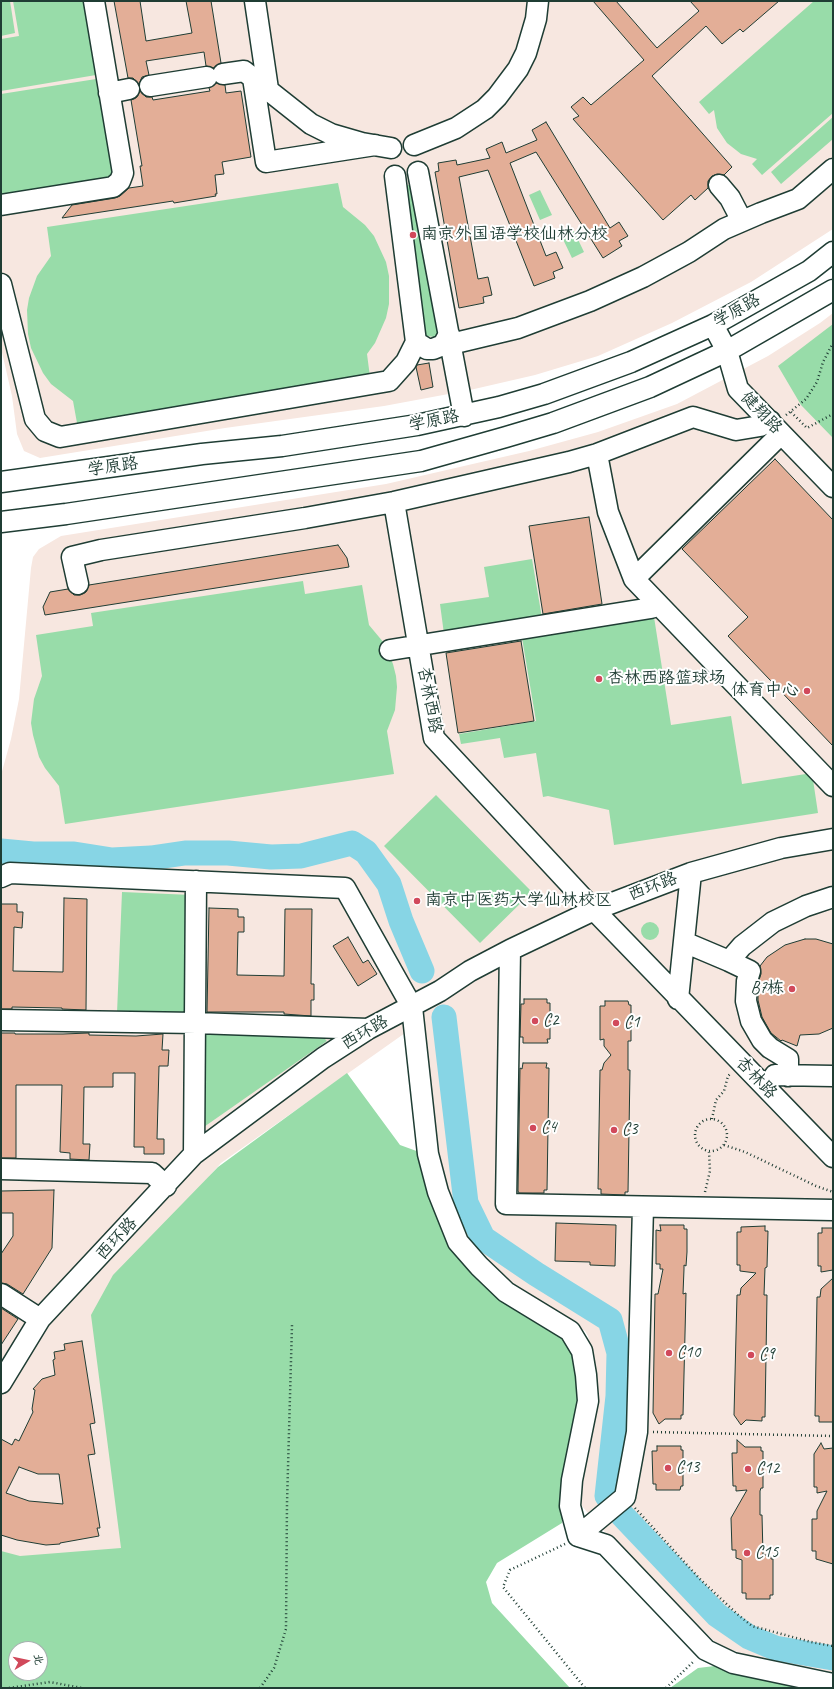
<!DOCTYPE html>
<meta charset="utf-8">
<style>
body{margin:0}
#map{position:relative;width:834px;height:1689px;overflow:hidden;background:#fff;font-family:Caveat,"LXGW WenKai TC",sans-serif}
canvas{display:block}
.frame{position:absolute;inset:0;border:2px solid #1f3d34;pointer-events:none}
.north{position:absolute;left:8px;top:1641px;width:40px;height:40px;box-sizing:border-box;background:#fff;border:1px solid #a5b1ae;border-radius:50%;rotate:81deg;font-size:11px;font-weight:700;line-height:16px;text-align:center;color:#1f3d34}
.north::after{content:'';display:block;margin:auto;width:14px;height:18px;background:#d1495b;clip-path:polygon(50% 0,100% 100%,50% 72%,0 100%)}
</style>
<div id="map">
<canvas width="834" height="1689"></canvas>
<div class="frame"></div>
<div class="north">北</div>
</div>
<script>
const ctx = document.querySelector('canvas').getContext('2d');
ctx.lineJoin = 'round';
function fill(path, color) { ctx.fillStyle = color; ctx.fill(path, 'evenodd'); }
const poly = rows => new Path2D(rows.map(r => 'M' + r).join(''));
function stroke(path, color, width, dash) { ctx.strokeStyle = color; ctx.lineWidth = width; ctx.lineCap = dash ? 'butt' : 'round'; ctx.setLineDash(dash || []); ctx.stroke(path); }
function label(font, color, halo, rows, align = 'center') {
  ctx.font = font + ' Caveat,"LXGW WenKai TC",sans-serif'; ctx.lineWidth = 4; ctx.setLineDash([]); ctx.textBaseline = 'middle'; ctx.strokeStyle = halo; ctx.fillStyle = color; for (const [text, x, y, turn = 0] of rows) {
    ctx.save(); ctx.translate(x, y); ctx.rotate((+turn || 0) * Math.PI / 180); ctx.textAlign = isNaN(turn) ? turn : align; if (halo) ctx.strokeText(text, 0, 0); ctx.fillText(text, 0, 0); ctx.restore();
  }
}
const built = poly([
 [1,1,833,1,833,229,751,282,672,323,598,356,535,375,470,390,384,406,225,428,40,458,24,451,17,434,12,396,1,348],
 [833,313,833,1673,762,1661,718,1645,598,1525,577,1500,591,1350,588,1336,585,1331,500,1281,445,1214,415,1026,221,1163,107,1292,136,1549,1,1561,1,775,11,739,19,699,31,568,33,557,39,549,61,536,386,484,529,451,598,432,677,404,768,356,820,323]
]);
const green = poly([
 [1,1,10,1,15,33,1,36],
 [13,1,84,1,96,75,1,91,1,39,19,36],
 [814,1,833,1,833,113,762,175,752,164,757,159,741,154,727,143,717,128,714,110,709,114,699,102],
 [96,79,113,178,1,196,1,94],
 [833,117,833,139,781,184,771,172],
 [338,183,343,207,365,225,374,236,386,262,389,276,389,304,386,318,375,343,367,354,370,377,77,423,73,401,51,384,43,373,31,348,28,334,27,310,29,298,37,276,51,256,47,227],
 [410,184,412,184,443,326,438,336,434,337,427,336,423,334,405,187],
 [540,190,552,215,540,220,529,195],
 [572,227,584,252,572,258,560,233],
 [833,324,833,438,801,405,778,366],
 [532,559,542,618,444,634,440,604,489,597,484,567],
 [303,581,305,594,362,585,369,625,384,643,393,664,396,676,397,687,395,710,387,731,394,774,65,824,59,786,45,768,39,757,33,735,31,723,34,699,42,676,36,635,93,626,91,613],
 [654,617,671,725,731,716,742,784,812,773,818,813,614,845,609,810,548,796,543,797,536,753,504,758,500,738,461,744,459,734,536,721,522,638],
 [436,795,532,892,480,943,384,846],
 [122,892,192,895,187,1016,117,1013],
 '641 931a9 9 0 1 1 18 0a9 9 0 1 1-18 0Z',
 [203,1032,321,1035,327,1041,201,1129],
 [347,1073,400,1145,422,1153,445,1228,557,1333,572,1349,580,1396,562,1501,562,1523,497,1563,486,1582,492,1603,570,1688,1,1688,1,1551,20,1556,121,1548,91,1315,113,1275,218,1167],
 [16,1649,40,1649,40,1673,16,1673],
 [723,1665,826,1688,670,1688,698,1668]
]);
const river = poly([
 [1,851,33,854,74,854,112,860,151,858,185,853,228,853,271,857,301,856,352,843,366,852,389,884,401,921,422,971],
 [444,1017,466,1203,483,1238,536,1274,610,1320,619,1353,618,1396,607,1496],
 [623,1516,717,1615,749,1637,775,1648,833,1658]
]);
const building = poly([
 [114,1,140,1,146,41,192,33,186,1,211,1,221,63,214,68,206,66,204,52,146,61,149,75,142,77,139,84,133,78,128,78,114,1],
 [593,1,616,1,657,48,699,11,690,1,779,1,743,32,740,29,722,44,706,26,652,76,732,167,724,175,717,174,712,176,708,181,708,188,695,200,691,195,663,220,573,119,579,116,571,107,583,97,591,105,644,60,593,1],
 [216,83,225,85,226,93,241,91,251,157,222,162,224,174,215,175,217,194,215,194,216,196,174,203,173,201,62,218,72,205,115,198,120,196,129,188,143,186,140,166,142,166,131,100,137,97,140,91,146,97,152,97,153,100,210,91,209,88,216,83],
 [546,122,610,228,619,222,628,236,619,241,622,246,603,258,536,152,510,163,546,256,556,252,563,268,553,272,555,278,534,286,488,170,459,177,478,279,488,277,492,295,483,297,484,303,459,308,435,172,439,171,438,163,456,160,457,165,490,158,486,149,502,142,506,153,537,140,532,130,546,122],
 [429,363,433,387,421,390,416,367,417,365,429,363],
 [775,459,833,520,833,746,728,636,748,617,682,549,775,459],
 [589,517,602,604,543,614,529,526,589,517],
 [338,545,347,558,349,567,45,615,43,607,50,592,68,589,74,595,80,595,86,592,89,585,338,545],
 [521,641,534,721,458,733,446,653,521,641],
 [64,898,87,899,86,1010,62,1009,62,1008,12,1007,12,1009,1,1009,1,904,17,904,17,912,23,912,22,928,14,927,13,971,63,972,64,898],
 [209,908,238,909,238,917,244,917,244,932,238,932,237,975,284,976,285,909,312,909,311,984,314,984,314,1000,311,1000,311,1016,284,1014,284,1012,207,1012,209,908],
 [348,937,363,963,368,960,377,974,358,986,333,946,348,937],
 [805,939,816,939,833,944,833,1028,819,1034,800,1035,797,1046,782,1040,781,1041,771,1033,762,1017,758,1000,758,983,761,974,760,966,767,957,785,945,805,939],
 [524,999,547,999,547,1003,550,1003,550,1039,547,1039,548,1043,523,1043,523,1037,520,1037,521,1004,524,1004,524,999],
 [605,1001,628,1001,629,1005,631,1005,631,1041,628,1041,628,1070,630,1070,628,1192,625,1192,625,1195,601,1194,601,1189,598,1189,600,1070,602,1070,604,1063,611,1055,604,1046,604,1039,600,1040,600,1006,605,1006,605,1001],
 [1,1033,15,1033,15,1034,63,1034,89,1033,89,1035,136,1036,163,1034,162,1050,169,1050,168,1066,159,1066,157,1139,164,1139,164,1154,144,1154,144,1147,134,1147,135,1073,113,1073,113,1087,84,1087,83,1144,90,1144,89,1160,70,1159,70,1153,60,1152,62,1085,16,1085,16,1158,1,1158,1,1033],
 [523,1063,547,1063,546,1068,549,1068,547,1190,544,1190,544,1193,519,1193,518,1191,520,1068,522,1069,523,1063],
 [54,1190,52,1248,23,1294,7,1284,1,1283,1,1254,13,1236,13,1213,1,1213,1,1191,54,1190],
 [556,1223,616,1225,615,1266,590,1265,590,1262,555,1261,556,1223],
 [660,1225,684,1225,684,1229,687,1229,687,1252,686,1266,684,1265,684,1269,683,1294,686,1293,683,1415,681,1415,681,1419,665,1419,659,1424,653,1413,655,1294,658,1294,663,1269,660,1269,660,1264,656,1264,656,1230,661,1231,660,1225],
 [765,1226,765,1231,768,1231,767,1267,765,1268,764,1295,767,1295,765,1417,762,1417,762,1421,746,1420,741,1425,734,1415,737,1295,740,1295,741,1288,756,1273,740,1271,740,1265,737,1265,737,1232,741,1232,741,1227,765,1226],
 [822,1228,833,1228,833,1270,821,1272,821,1266,818,1266,818,1233,822,1233,822,1228],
 [833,1278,833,1422,819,1422,819,1416,815,1416,817,1297,820,1297,821,1289,833,1278],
 [1,1308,18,1319,1,1345,1,1308],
 [82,1341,95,1423,90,1424,95,1454,88,1455,100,1528,97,1528,99,1536,60,1543,60,1544,46,1545,17,1540,1,1535,1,1439,12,1445,15,1439,19,1441,33,1412,32,1409,35,1390,33,1389,42,1379,55,1375,53,1360,55,1359,54,1352,65,1350,64,1344,82,1341],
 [19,1467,38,1474,59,1474,63,1504,29,1501,6,1493,19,1467],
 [737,1440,745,1447,761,1447,761,1451,763,1451,763,1488,761,1488,760,1491,760,1515,762,1515,763,1555,771,1555,771,1559,773,1559,773,1595,770,1595,770,1599,746,1599,746,1593,742,1593,742,1560,736,1558,736,1550,732,1550,731,1518,747,1490,736,1491,736,1486,733,1486,732,1453,737,1453,737,1440],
 [821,1443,824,1449,833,1448,833,1564,816,1559,816,1551,812,1551,812,1519,817,1519,817,1511,827,1491,817,1493,817,1487,814,1487,814,1454,821,1443],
 [657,1446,681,1446,681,1450,683,1450,683,1486,681,1486,680,1490,656,1490,656,1484,653,1484,652,1451,657,1451,657,1446]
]);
const path = poly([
 [791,412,807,428,833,414],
 [786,415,806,399,817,382,823,362,833,343],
 '695 1135a16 16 0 1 1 32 0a16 16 0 1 1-32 0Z',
 [712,1119,716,1100,724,1091,728,1076,730,1074],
 [724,1145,745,1152,816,1186,833,1192],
 [705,1192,710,1171,709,1152],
 [653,1432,833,1436],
 [635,1508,699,1578,736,1613,752,1626,811,1642,833,1646],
 [565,1544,510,1570,503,1587,585,1688],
 [9,1688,50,1682,82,1688],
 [260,1688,274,1668,286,1629,287,1503,292,1325],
 [666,1688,694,1661]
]);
const minor = poly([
 [255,1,268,89],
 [223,74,244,71,311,124,331,134,362,143,391,148],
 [253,78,266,162,375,145],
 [150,86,207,77],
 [109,93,129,89],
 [414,145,456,128,485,109,497,97,518,69,526,53,536,19,538,1],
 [418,172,464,416],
 [395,176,416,342,427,349,433,349,443,345,449,334],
 [719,185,730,198,742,221],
 [1,205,113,187,120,181,123,173,94,1],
 [1,284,35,419,45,431,60,437,389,381,406,362,416,342],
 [713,325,727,351,738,389,833,487],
 [451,344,518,328,590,301,643,277,689,252,724,229,761,213,798,199,833,169],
 [597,454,608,512,634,579,833,786],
 [1,482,202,454,282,446,417,425,499,407,544,394,631,362,713,325,809,271,833,252],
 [394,502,434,738,594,910,833,1157],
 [1,522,66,514,421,461,506,437,553,423,650,387,727,351,833,290],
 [634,579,781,434],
 [78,584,72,557,101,550,305,518,394,502,569,462,597,454,693,417,736,430,760,426,770,421],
 [390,650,651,608,656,602],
 [1,877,10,873,345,888,412,1007,428,1154,438,1192,458,1242,479,1266,506,1292,570,1331,582,1351,586,1375,588,1401,572,1480,570,1506,578,1536,606,1545,706,1650,733,1663,833,1684],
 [684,942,729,961],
 [510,950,506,1204,833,1210],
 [678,999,691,873],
 [1,1020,196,1023,368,1029],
 [775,1075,833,1076],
 [788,1076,788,1059,770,1048,762,1040,751,1021,746,1001,747,981,750,971,729,961,742,946,773,922,806,906,833,897],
 [194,1154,196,881],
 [1,1169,152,1173,166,1186],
 [1,1294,40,1319],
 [1,1383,40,1319,194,1154,323,1058,368,1029,440,991,470,971,510,950,594,910,691,873,781,848,833,839],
 [578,1536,625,1497,637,1432,643,1207]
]);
const markers = [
 [413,235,4,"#d1495b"],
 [599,679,4,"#d1495b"],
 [807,691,4,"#d1495b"],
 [417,901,4,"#d1495b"],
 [792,989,4,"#d1495b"],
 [535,1021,4,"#d1495b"],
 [616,1023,4,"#d1495b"],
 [533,1128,4,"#d1495b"],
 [614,1130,4,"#d1495b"],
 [669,1353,4,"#d1495b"],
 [751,1355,4,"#d1495b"],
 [668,1468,4,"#d1495b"],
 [748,1469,4,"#d1495b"],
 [747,1553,4,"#d1495b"]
];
const poiNames = [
 ["南京外国语学校仙林分校",421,235],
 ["杏林西路篮球场",607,679],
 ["体育中心",799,691,"right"],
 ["南京中医药大学仙林校区",425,901],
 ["B7栋",784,989,"right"],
 ["C2",543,1021],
 ["C1",624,1023],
 ["C4",541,1128],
 ["C3",622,1130],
 ["C10",677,1353],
 ["C9",759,1355],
 ["C13",676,1468],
 ["C12",756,1469],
 ["C15",755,1553]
];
const streetNames = [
 ["学原路",737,311,-29],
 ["健翔路",761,413,46],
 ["学原路",434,421,-11],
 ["学原路",113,467,-8],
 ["杏林西路",429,700,79],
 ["西环路",653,887,-21],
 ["西环路",365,1033,-30],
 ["杏林路",756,1078,46],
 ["西环路",117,1239,-47]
];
fill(built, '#f7e7e0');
fill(green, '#98dca9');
stroke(river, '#87d5e5', 25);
fill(building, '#e3ae97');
stroke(building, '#1f3d34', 1);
stroke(minor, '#1f3d34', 23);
stroke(path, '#1f3d34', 2.5, [1, 3]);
stroke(minor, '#fff', 20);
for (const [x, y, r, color] of markers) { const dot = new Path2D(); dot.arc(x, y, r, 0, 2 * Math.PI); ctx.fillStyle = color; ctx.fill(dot); stroke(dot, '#fff', 1.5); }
label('17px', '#1f3d34', '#fff', poiNames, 'left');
label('17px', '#1f3d34', '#fff', streetNames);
</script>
